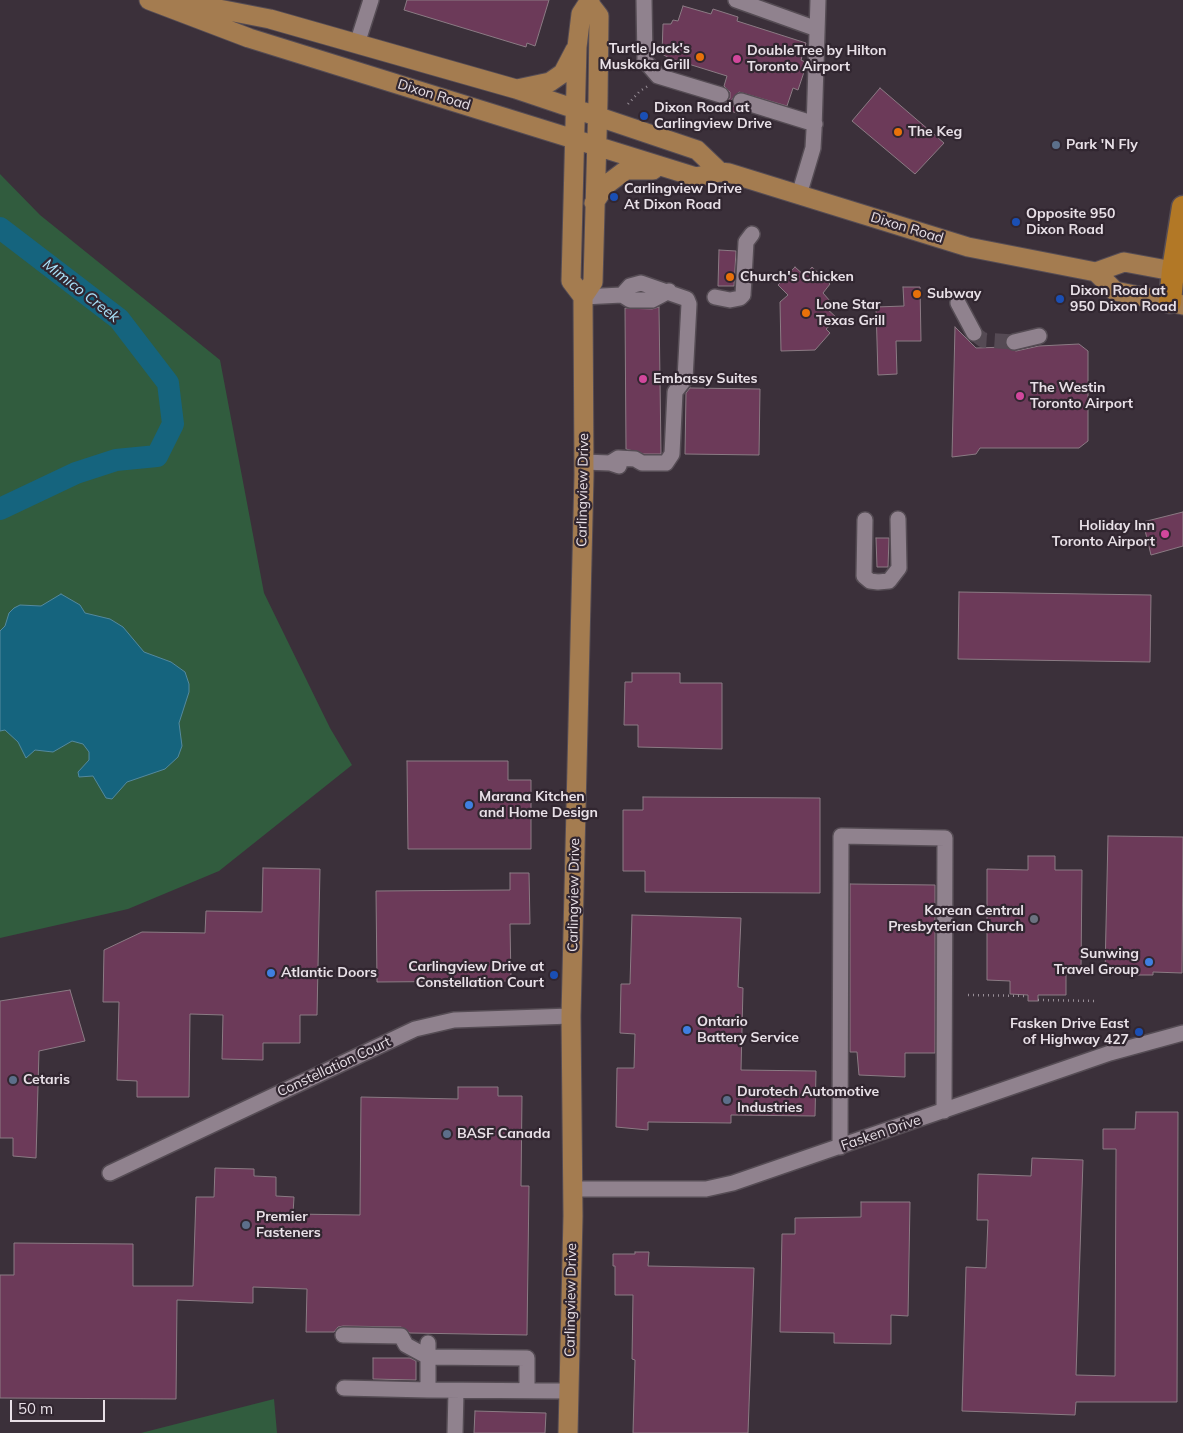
<!DOCTYPE html>
<style>
body{margin:0}
#map{position:relative;width:1183px;height:1433px;overflow:hidden;background:#3b303a;font-family:Mulish,sans-serif}
canvas{display:block}
.scale{position:absolute;left:10px;top:1400px;width:95px;height:22px;box-sizing:border-box;border:2px solid #e8e0e7;border-top:0;padding-left:6px;font-size:15px;line-height:18px;white-space:nowrap;color:#e8e0e7;-webkit-text-stroke:4px #312630;paint-order:stroke}
</style>
<div id="map">
<canvas width="1183" height="1433"></canvas>
<div class="scale">50 m</div>
</div>
<script>
const ctx = document.querySelector('canvas').getContext('2d');
ctx.lineJoin = 'round';
function fill(path, color) { ctx.fillStyle = color; ctx.fill(path, 'evenodd'); }
const poly = rows => new Path2D(rows.map(r => 'M' + r).join(''));
function stroke(path, color, width, dash) { ctx.strokeStyle = color; ctx.lineWidth = width; ctx.lineCap = dash ? 'butt' : 'round'; ctx.setLineDash(dash || []); ctx.stroke(path); }
function label(font, color, halo, rows, align = 'center') {
  ctx.font = font + ' Mulish,sans-serif'; ctx.lineWidth = 4.5; ctx.setLineDash([]); ctx.textBaseline = 'middle'; ctx.strokeStyle = halo; ctx.fillStyle = color; for (const [text, x, y, turn = 0] of rows) {
    ctx.save(); ctx.translate(x, y); ctx.rotate((+turn || 0) * Math.PI / 180); ctx.textAlign = isNaN(turn) ? turn : align; if (halo) ctx.strokeText(text, 0, 0); ctx.fillText(text, 0, 0); ctx.restore();
  }
}
const green = poly([
 [0,174,40,215,220,360,264,593,330,728,352,765,219,871,128,909,0,938],
 [274,1399,277,1433,141,1433]
]);
const water = poly([
 [61,594,80,605,85,613,110,619,123,627,144,652,171,662,185,672,189,684,189,692,179,723,182,746,178,757,165,769,127,782,112,799,106,798,93,776,79,777,78,772,89,760,89,752,83,744,72,741,53,752,35,750,26,758,18,742,5,730,0,731,0,631,5,626,9,613,14,608,20,605,41,606,61,594]
]);
const river = poly([
 [0,228,119,319,168,383,173,424,157,456,116,460,76,473,0,509]
]);
const building = poly([
 [407,0,549,0,535,46,527,43,526,47,404,10,407,0],
 [683,6,711,14,713,9,738,17,737,21,806,43,801,60,807,63,798,90,793,88,787,106,739,92,732,99,734,107,738,110,737,113,717,107,718,104,727,102,730,98,730,92,724,86,727,76,669,58,662,54,663,24,671,24,673,20,678,21,683,6],
 [880,88,944,143,915,174,852,121,880,88],
 [719,250,736,251,734,286,718,286,719,250],
 [795,267,805,276,812,267,830,284,823,293,830,301,824,306,838,319,826,329,830,333,815,350,781,351,780,302,788,295,778,285,795,267],
 [903,287,920,287,921,341,896,341,897,374,878,375,876,307,904,306,903,287],
 [659,307,661,454,644,454,626,449,625,308,652,309,659,307],
 [955,327,976,348,1006,347,1016,351,1039,346,1079,344,1088,351,1088,441,1079,448,980,448,976,454,952,457,955,327],
 [690,388,760,389,759,455,685,454,686,393,690,388],
 [1183,512,1183,546,1151,555,1143,522,1183,512],
 [876,538,889,538,888,567,877,567,876,538],
 [959,592,1151,595,1150,662,958,659,959,592],
 [632,673,680,673,680,683,722,683,722,749,638,747,638,725,624,725,625,682,632,682,632,673],
 [407,761,508,761,508,780,531,780,531,849,408,849,407,761],
 [643,797,820,798,820,893,645,892,645,871,623,871,623,810,643,810,643,797],
 [1108,836,1183,837,1182,973,1153,972,1153,975,1134,975,1134,972,1105,971,1108,836],
 [1028,856,1055,856,1055,870,1082,870,1081,970,1066,969,1066,995,1038,995,1038,1001,1028,1001,1028,995,1010,994,1010,981,987,980,987,869,1028,870,1028,856],
 [263,868,320,869,317,1015,300,1015,300,1043,263,1043,263,1060,222,1059,223,1015,190,1014,189,1097,137,1097,137,1081,117,1080,119,1002,103,1002,104,950,142,932,205,933,206,911,262,912,263,868],
 [510,873,529,873,530,924,510,924,511,981,377,982,376,891,510,890,510,873],
 [850,884,935,885,935,1053,905,1053,905,1077,859,1075,857,1052,850,1052,850,884],
 [632,915,741,918,738,987,743,988,741,1070,816,1071,815,1116,731,1115,731,1123,648,1122,648,1130,616,1127,617,1068,634,1068,635,1034,620,1033,621,984,630,984,632,915],
 [70,990,85,1041,39,1051,36,1158,13,1156,13,1138,0,1138,0,1001,70,990],
 [458,1087,498,1087,498,1096,522,1096,521,1186,529,1186,527,1335,410,1333,401,1327,343,1326,338,1327,334,1332,306,1332,307,1289,253,1287,253,1303,177,1300,176,1399,0,1398,0,1275,14,1275,14,1243,133,1244,133,1286,193,1286,196,1197,214,1197,215,1168,254,1169,254,1176,276,1177,276,1196,294,1197,293,1214,360,1215,361,1097,458,1099,458,1087],
 [1136,1112,1178,1112,1177,1402,1076,1402,1075,1415,962,1411,966,1267,986,1268,988,1220,977,1220,978,1174,1031,1176,1032,1158,1083,1160,1076,1375,1115,1376,1116,1149,1103,1149,1103,1129,1135,1129,1136,1112],
 [861,1202,910,1202,908,1316,891,1315,891,1344,834,1343,834,1333,780,1332,782,1234,795,1234,795,1218,861,1217,861,1202],
 [635,1252,649,1252,648,1266,754,1268,748,1433,633,1433,635,1360,632,1359,633,1295,615,1295,615,1266,613,1266,613,1254,635,1254,635,1252],
 [373,1358,410,1358,416,1361,416,1380,373,1379,373,1358],
 [475,1411,546,1413,545,1433,474,1433,475,1411]
]);
const minorTunnel = poly([
 [974,333,983,340,1014,342]
]);
const path = poly([
 [628,104,640,91,648,86],
 [968,995,1028,996],
 [1038,1000,1098,1001]
]);
const minor = poly([
 [644,0,645,61,658,76,721,95],
 [736,0,817,29],
 [357,44,371,0],
 [741,101,815,124],
 [799,195,813,148,814,130,818,0],
 [583,297,622,295,630,300,652,300,669,291],
 [715,297,730,300,740,298,743,295,746,242,752,234],
 [958,303,974,333],
 [1014,342,1039,336],
 [584,462,610,463,619,466],
 [610,463,618,458,635,459,642,463,666,463,672,454,675,392,685,379,689,304,687,299,641,283,630,286,622,295],
 [865,520,864,576,870,581,878,582,889,581,899,568,898,519],
 [840,1147,841,836,945,838,944,1111],
 [110,1173,415,1029,454,1020,571,1016],
 [573,1189,706,1189,733,1183,1110,1053,1183,1033],
 [343,1335,401,1336,406,1345,428,1357,527,1358,527,1390],
 [428,1343,428,1390,569,1391],
 [344,1388,428,1390],
 [455,1433,456,1391]
]);
const major = poly([
 [149,0,249,38,696,177,720,172,729,173,968,247,1096,272,1124,262,1183,273],
 [177,1,270,19,516,89,697,150,720,172],
 [517,89,550,82,563,73,575,50],
 [594,203,606,185,626,170,653,170],
 [1096,272,1115,291,1183,305],
 [583,297,571,281,577,47,581,14,590,0],
 [568,1433,573,1216,571,1016,584,475,583,297,593,282,598,100,599,16,589,3]
]);
const highway = poly([
 [1170,302,1173,270,1183,207]
]);
const markers = [
 [700,57,5,"#e8710a"],
 [737,59,5,"#d1479c"],
 [644,116,5,"#1a4fb4"],
 [898,132,5,"#e8710a"],
 [1056,145,5,"#5c6f8a"],
 [614,197,5,"#1a4fb4"],
 [1016,222,5,"#1a4fb4"],
 [730,277,5,"#e8710a"],
 [917,294,5,"#e8710a"],
 [1060,299,5,"#1a4fb4"],
 [806,313,5,"#e8710a"],
 [643,379,5,"#d1479c"],
 [1020,396,5,"#d1479c"],
 [1165,534,5,"#d1479c"],
 [469,805,5,"#3f7fe0"],
 [1034,919,5,"#6b7280"],
 [1149,962,5,"#3f7fe0"],
 [271,973,5,"#3f7fe0"],
 [554,975,5,"#1a4fb4"],
 [687,1030,5,"#3f7fe0"],
 [1139,1032,5,"#1a4fb4"],
 [13,1080,5,"#5c6f8a"],
 [727,1100,5,"#5c6f8a"],
 [447,1134,5,"#5c6f8a"],
 [246,1225,5,"#5c6f8a"]
];
const poiNames = [
 ["Turtle Jack's",690,49,"right"],
 ["Muskoka Grill",690,65,"right"],
 ["DoubleTree by Hilton",747,51],
 ["Toronto Airport",747,67],
 ["Dixon Road at",654,108],
 ["Carlingview Drive",654,124],
 ["The Keg",908,132],
 ["Park 'N Fly",1066,145],
 ["Carlingview Drive",624,189],
 ["At Dixon Road",624,205],
 ["Opposite 950",1026,214],
 ["Dixon Road",1026,230],
 ["Church's Chicken",740,277],
 ["Dixon Road at",1070,291],
 ["950 Dixon Road",1070,307],
 ["Subway",927,294],
 ["Lone Star",816,305],
 ["Texas Grill",816,321],
 ["Embassy Suites",653,379],
 ["The Westin",1030,388],
 ["Toronto Airport",1030,404],
 ["Holiday Inn",1155,526,"right"],
 ["Toronto Airport",1155,542,"right"],
 ["Marana Kitchen",479,797],
 ["and Home Design",479,813],
 ["Korean Central",1024,911,"right"],
 ["Presbyterian Church",1024,927,"right"],
 ["Sunwing",1139,954,"right"],
 ["Travel Group",1139,970,"right"],
 ["Carlingview Drive at",544,967,"right"],
 ["Constellation Court",544,983,"right"],
 ["Atlantic Doors",281,973],
 ["Ontario",697,1022],
 ["Battery Service",697,1038],
 ["Fasken Drive East",1129,1024,"right"],
 ["of Highway 427",1129,1040,"right"],
 ["Cetaris",23,1080],
 ["Durotech Automotive",737,1092],
 ["Industries",737,1108],
 ["BASF Canada",457,1134],
 ["Premier",256,1217],
 ["Fasteners",256,1233]
];
const streetNames = [
 ["Dixon Road",434,95,17],
 ["Dixon Road",907,228,17],
 ["Carlingview Drive",583,490,-89],
 ["Carlingview Drive",574,895,-89],
 ["Constellation Court",334,1067,-25],
 ["Fasken Drive",881,1133,-19],
 ["Carlingview Drive",571,1300,-89]
];
const waterNames = [
 ["Mimico Creek",81,291,38]
];
fill(green, '#315c3e');
fill(water, '#15647e');
stroke(water, '#54899e', 1);
stroke(river, '#15647e', 22);
fill(building, '#6c3a59');
stroke(building, '#8b7b84', 1);
stroke(minorTunnel, '#554a54', 15, [15, 8]);
stroke(minor, '#554c54', 18);
stroke(major, '#554c54', 21);
stroke(highway, '#554c54', 25);
stroke(path, '#988e97', 2.5, [1, 4]);
stroke(minor, '#90828e', 15);
stroke(major, '#a47c50', 19);
stroke(highway, '#b27826', 22);
for (const [x, y, r, color] of markers) { const dot = new Path2D(); dot.arc(x, y, r, 0, 2 * Math.PI); ctx.fillStyle = color; ctx.fill(dot); stroke(dot, '#312630', 2); }
label('bold 14px', '#e8e0e7', '#312630', poiNames, 'left');
label('14px', '#e8e0e7', '#312630', streetNames);
label('italic 15px', '#aae3fb', '#312630', waterNames);
</script>
